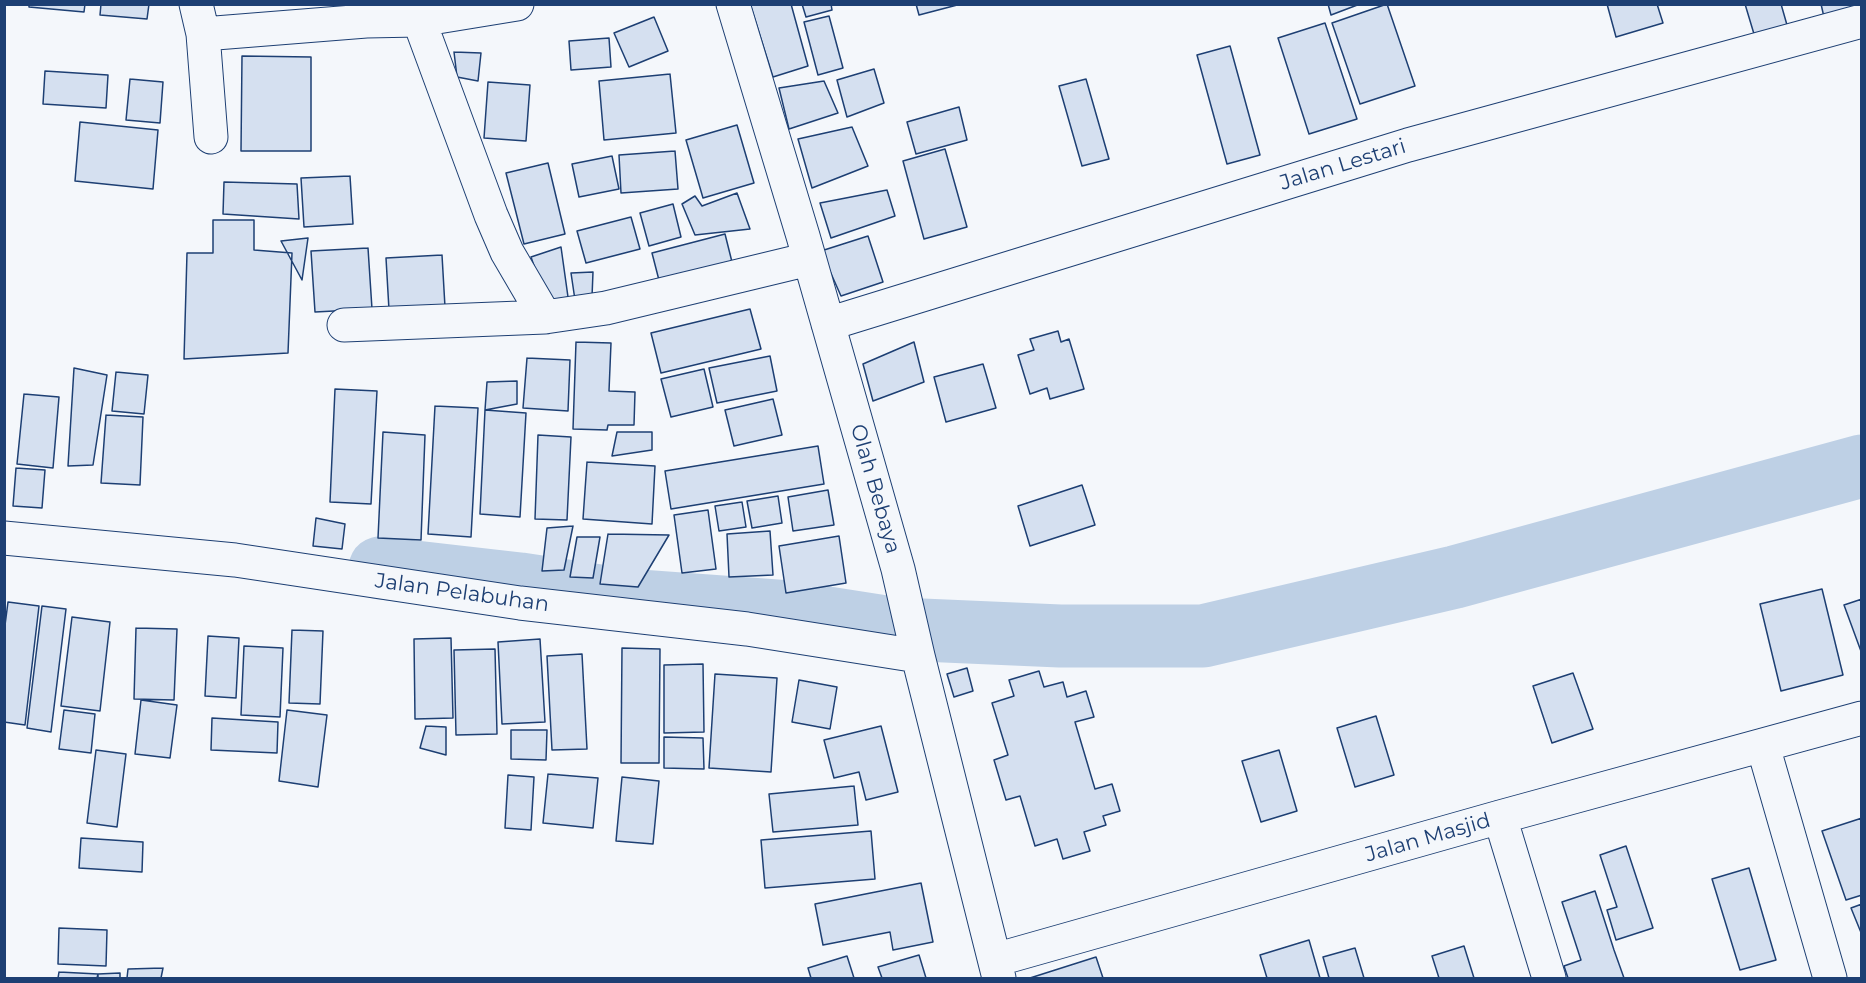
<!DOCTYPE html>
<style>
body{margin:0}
#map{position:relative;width:1866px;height:983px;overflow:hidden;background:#f4f7fb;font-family:Montserrat,sans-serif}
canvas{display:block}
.frame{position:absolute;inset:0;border:6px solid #1d3f73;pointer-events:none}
</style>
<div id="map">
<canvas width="1866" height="983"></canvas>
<div class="frame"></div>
</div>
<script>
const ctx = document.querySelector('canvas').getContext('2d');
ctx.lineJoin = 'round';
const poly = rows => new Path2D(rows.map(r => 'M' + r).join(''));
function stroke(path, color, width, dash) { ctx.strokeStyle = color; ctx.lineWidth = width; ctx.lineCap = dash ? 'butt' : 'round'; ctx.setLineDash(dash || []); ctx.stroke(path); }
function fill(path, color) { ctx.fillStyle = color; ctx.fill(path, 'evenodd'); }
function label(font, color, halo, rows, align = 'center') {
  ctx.font = font + ' Montserrat,sans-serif'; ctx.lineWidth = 4.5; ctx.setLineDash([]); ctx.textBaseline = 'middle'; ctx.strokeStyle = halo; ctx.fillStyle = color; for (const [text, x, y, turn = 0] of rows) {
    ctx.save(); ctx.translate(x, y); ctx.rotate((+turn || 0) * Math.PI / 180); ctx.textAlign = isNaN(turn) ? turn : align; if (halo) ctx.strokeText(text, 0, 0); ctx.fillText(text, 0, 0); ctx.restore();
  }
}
const river = poly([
 [380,568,520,584,625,600,790,612,899,629,1060,636,1203,636,1455,577,1862,466]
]);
const building = poly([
 [29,4,85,4,84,12,29,7,29,4],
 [101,4,149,4,147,19,100,15,101,4],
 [750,4,791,4,808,66,773,77,750,4],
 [802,4,831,4,832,10,806,17,802,4],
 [916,4,961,4,919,15,916,4],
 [1328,4,1360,4,1331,15,1328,4],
 [1387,4,1415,86,1360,104,1332,23,1387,4],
 [1607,4,1657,4,1663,23,1616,37,1607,4],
 [1745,4,1781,4,1787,25,1754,34,1745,4],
 [1821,4,1862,4,1862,18,1826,26,1821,4],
 [829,16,843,68,818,75,804,22,829,16],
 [654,17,668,51,629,67,614,33,654,17],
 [1325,23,1357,119,1309,134,1278,38,1325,23],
 [609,38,611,67,571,70,569,41,609,38],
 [1230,46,1260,155,1227,164,1197,55,1230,46],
 [454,52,481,53,478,81,457,77,454,52],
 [242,56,311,57,311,151,241,151,242,56],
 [874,69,884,103,847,117,837,80,874,69],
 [45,71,108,75,106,108,43,104,45,71],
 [670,74,676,133,604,140,599,81,670,74],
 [130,79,163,82,160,123,126,120,130,79],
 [1086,79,1109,159,1082,166,1059,86,1086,79],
 [824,81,838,113,789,129,779,88,824,81],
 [488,82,530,85,526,141,484,138,488,82],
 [959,107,967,140,916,154,907,122,959,107],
 [80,122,158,130,153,189,75,181,80,122],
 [737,125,754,183,703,198,686,140,737,125],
 [852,127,868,166,812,188,798,139,852,127],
 [945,149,967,227,924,239,903,161,945,149],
 [675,151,678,189,621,193,619,155,675,151],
 [612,156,619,189,579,197,572,164,612,156],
 [548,163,565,234,524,244,506,173,548,163],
 [350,176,353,224,304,227,301,178,350,176],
 [224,182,297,184,299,219,223,214,224,182],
 [887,190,895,216,831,238,820,203,887,190],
 [737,193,750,229,695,235,682,204,695,196,702,206,737,193],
 [673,204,681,237,649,246,640,213,673,204],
 [631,217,640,249,586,263,577,231,631,217],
 [213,220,254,220,254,250,292,253,288,353,184,359,187,253,213,253,213,220],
 [725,234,734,270,661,288,652,253,725,234],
 [868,236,883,282,841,296,821,251,868,236],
 [308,238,302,280,281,241,308,238],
 [561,247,568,297,548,307,531,257,561,247],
 [368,248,372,309,315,312,311,251,368,248],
 [442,255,445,307,389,310,386,258,442,255],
 [593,272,592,297,575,300,571,273,593,272],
 [750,309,761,349,661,373,651,333,750,309],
 [1058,331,1061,342,1069,339,1084,389,1050,399,1047,388,1030,394,1018,355,1034,350,1030,339,1058,331],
 [576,342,611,343,609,391,635,392,634,425,608,425,607,430,573,429,576,342],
 [914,342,924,382,873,401,863,364,914,342],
 [770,356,777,391,717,403,709,368,770,356],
 [527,358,570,360,568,411,523,408,527,358],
 [983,364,996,408,946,422,934,377,983,364],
 [74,368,107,375,93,465,68,466,74,368],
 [704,369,713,407,671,417,661,379,704,369],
 [116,372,148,375,144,414,112,411,116,372],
 [517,381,517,404,485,410,487,382,517,381],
 [335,389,377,391,371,504,330,502,335,389],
 [24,394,59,397,53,468,17,464,24,394],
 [773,399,782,435,734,446,725,410,773,399],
 [435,406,478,408,471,537,428,534,435,406],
 [485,410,526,413,520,517,480,514,485,410],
 [106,415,143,417,140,485,101,483,106,415],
 [383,432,425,435,421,540,378,538,383,432],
 [617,432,652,432,652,450,612,456,617,432],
 [538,435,571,437,567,520,535,519,538,435],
 [818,446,824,484,671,509,665,471,818,446],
 [587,462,655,466,652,524,583,519,587,462],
 [16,468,45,470,42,508,13,506,16,468],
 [1082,485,1095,525,1030,546,1018,506,1082,485],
 [828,490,834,525,793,531,788,497,828,490],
 [778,496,782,523,752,528,747,501,778,496],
 [742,502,746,527,719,531,715,506,742,502],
 [708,510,716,569,682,573,674,515,708,510],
 [316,518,345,524,342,549,313,546,316,518],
 [573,526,564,570,542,571,547,528,573,526],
 [770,531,773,575,729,577,727,534,770,531],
 [608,534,669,535,638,587,600,584,608,534],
 [839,536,846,583,786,593,779,546,839,536],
 [577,537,600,537,593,578,570,577,577,537],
 [1822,589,1843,675,1781,691,1760,604,1822,589],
 [1862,599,1862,654,1844,605,1862,599],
 [8,602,39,606,25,725,4,722,4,633,8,602],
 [42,606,66,609,51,732,27,728,42,606],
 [72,617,110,622,100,711,61,706,72,617],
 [136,628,177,629,174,700,134,699,136,628],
 [292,630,323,631,320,704,289,703,292,630],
 [208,636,239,638,236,698,205,696,208,636],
 [451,638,453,718,415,719,414,639,451,638],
 [540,639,545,722,502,724,498,642,540,639],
 [244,646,283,648,280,717,241,715,244,646],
 [622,648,660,649,659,763,621,763,622,648],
 [495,649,497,734,456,735,454,650,495,649],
 [582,654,587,749,552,750,547,656,582,654],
 [703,664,704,732,664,733,664,665,703,664],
 [967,668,973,691,954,697,947,674,967,668],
 [1039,671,1044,687,1063,682,1067,697,1086,691,1094,717,1075,722,1095,789,1112,784,1120,811,1103,816,1106,825,1084,832,1090,851,1063,859,1057,839,1035,846,1020,796,1006,800,994,760,1008,755,992,703,1014,696,1009,680,1039,671],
 [1573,673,1593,729,1552,743,1533,686,1573,673],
 [715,674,777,678,771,772,709,768,715,674],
 [799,680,837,687,830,729,792,722,799,680],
 [141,700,177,705,170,758,135,754,141,700],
 [64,710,95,714,91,753,59,749,64,710],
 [287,710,327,715,318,787,279,781,287,710],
 [1376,716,1394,775,1355,787,1337,728,1376,716],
 [212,718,278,722,277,753,211,750,212,718],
 [426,726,446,727,446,755,420,748,426,726],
 [881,726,898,792,866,800,859,772,834,778,824,740,881,726],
 [511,730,547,730,546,760,511,759,511,730],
 [664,737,703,738,704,769,664,768,664,737],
 [96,750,126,754,117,827,87,823,96,750],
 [1279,750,1297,811,1261,822,1242,761,1279,750],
 [548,774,598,778,593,828,543,823,548,774],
 [508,775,534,777,531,830,505,828,508,775],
 [622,777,659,781,653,844,616,841,622,777],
 [854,786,858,825,773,832,769,794,854,786],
 [1862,818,1862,895,1846,900,1822,831,1862,818],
 [871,831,875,879,765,888,761,840,871,831],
 [81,838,143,842,142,872,79,868,81,838],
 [1626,846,1653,928,1616,940,1607,910,1617,907,1600,855,1626,846],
 [1749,868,1776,960,1740,970,1712,879,1749,868],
 [921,883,933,942,893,950,890,932,823,945,815,904,921,883],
 [1595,891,1614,950,1624,978,1568,978,1564,966,1581,960,1562,902,1595,891],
 [1862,904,1862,935,1851,908,1862,904],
 [59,928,107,930,106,966,58,964,59,928],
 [1309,940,1320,978,1267,978,1260,955,1309,940],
 [1464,946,1474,978,1439,978,1432,956,1464,946],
 [1355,948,1364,978,1329,978,1323,957,1355,948],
 [919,955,926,978,882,978,878,967,919,955],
 [847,956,854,978,811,978,808,968,847,956],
 [1096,957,1103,978,1030,978,1096,957],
 [163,968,161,978,127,978,128,969,163,968],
 [59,972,98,974,97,978,58,978,59,972],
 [120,973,120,978,98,978,98,974,120,973]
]);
const minor = poly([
 [196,4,203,34,211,137],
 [733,4,803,236,898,569,918,656,999,978],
 [419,20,491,215,507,252,545,317,606,308,809,259],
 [203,34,366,21,419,20,517,4],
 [828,324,1408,145,1862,21],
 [344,325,545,317],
 [4,538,235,560,520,603,747,629,918,656],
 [1763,746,1830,978],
 [1500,817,1549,978],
 [995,960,1500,817,1862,718]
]);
const streetNames = [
 ["Jalan Lestari",1343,165,-17],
 ["Olah Bebaya",875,489,74],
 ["Jalan Pelabuhan",462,593,8],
 ["Jalan Masjid",1428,838,-16]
];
stroke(river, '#bed0e5', 63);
fill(building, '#d5e0f0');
stroke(building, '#1d3f73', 1.5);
stroke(minor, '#1d3f73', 35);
stroke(minor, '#f4f7fb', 33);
label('21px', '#1d3f73', '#f4f7fb', streetNames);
</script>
